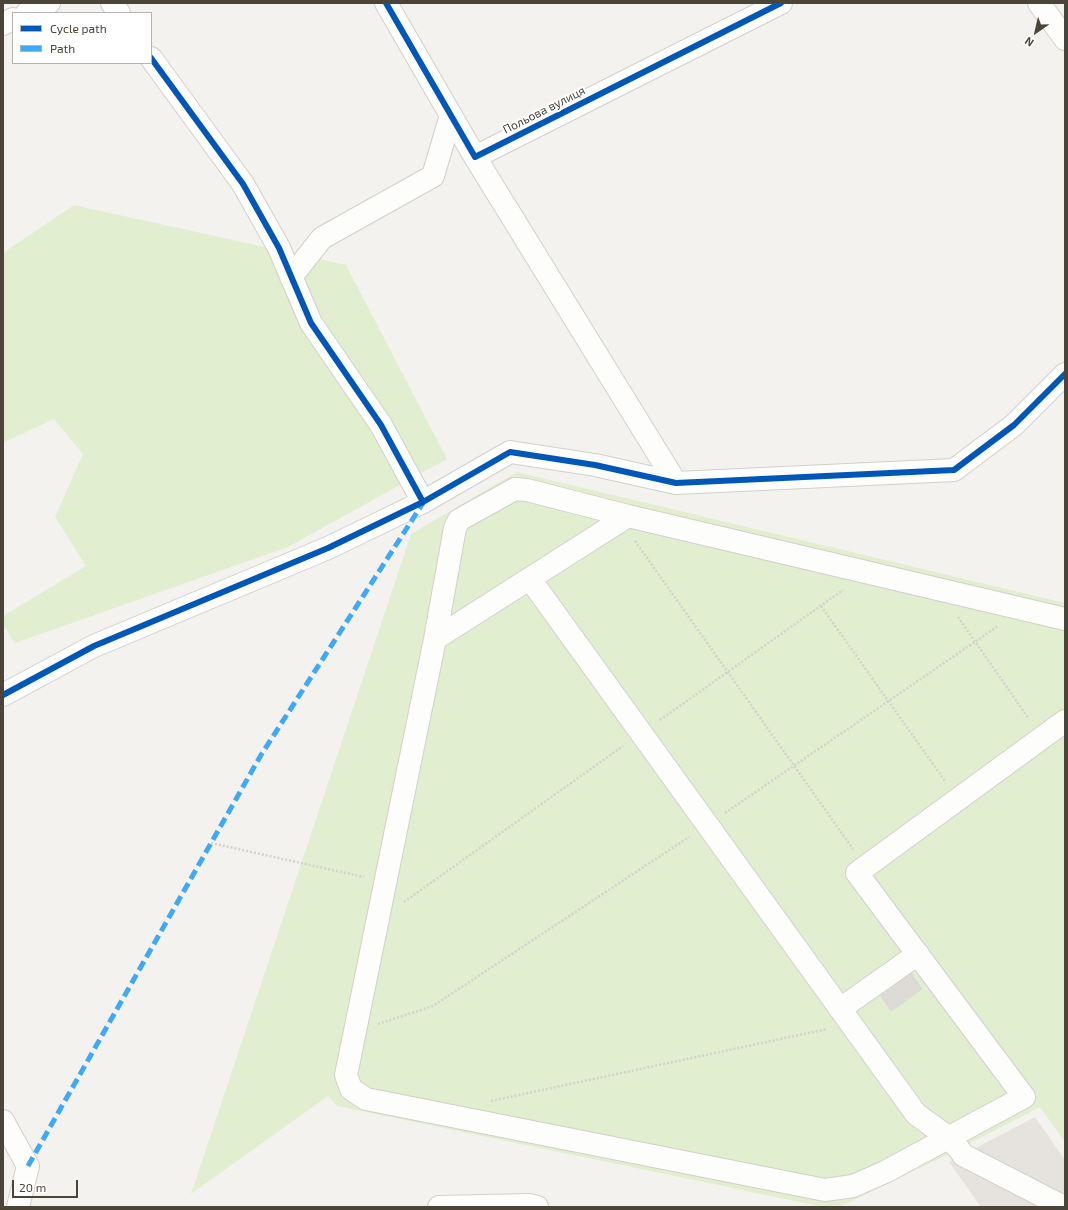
<!DOCTYPE html>
<meta charset="utf-8">
<style>
body{margin:0}
#map{position:relative;width:1068px;height:1210px;overflow:hidden;background:#f4f2ee;font-family:"Exo 2",sans-serif}
canvas{display:block}
.frame{position:absolute;inset:0;border:4px solid #4b4439;pointer-events:none}
.legend{position:absolute;left:12px;top:12px;width:140px;height:52px;box-sizing:border-box;background:#fff;border:1px solid #b7b4b0;margin:0;padding:5px 7px;list-style:none;font-size:12px;color:#4b4439}
.legend li{display:flex;align-items:center;gap:8px;height:20px}
.legend b{width:20px;border:1px solid #b7b4b0}
.north{position:absolute;left:1016px;top:12px;width:40px;height:40px;-webkit-text-stroke:3px #fff;paint-order:stroke;rotate:214deg;font-size:11px;font-weight:700;line-height:16px;text-align:center;color:#4b4439}
.north::after{content:'';display:block;margin:auto;width:14px;height:18px;background:#4b4439;clip-path:polygon(50% 0,100% 100%,50% 72%,0 100%)}
.scale{position:absolute;left:12px;top:1180px;width:66px;height:18px;box-sizing:border-box;border:2px solid #4b4439;border-top:0;padding-left:5px;font-size:12px;line-height:14px;white-space:nowrap;color:#4b4439;-webkit-text-stroke:3px #fff;paint-order:stroke}
</style>
<div id="map">
<canvas width="1068" height="1210"></canvas>
<div class="frame"></div>
<ul class="legend">
<li><b style="height:5px;background:#0057b8"></b>Cycle path</li>
<li><b style="height:5px;background:#3fa9f5"></b>Path</li>
</ul>
<div class="north">N</div>
<div class="scale">20 m</div>
</div>
<script>
const ctx = document.querySelector('canvas').getContext('2d');
ctx.lineJoin = 'round';
function fill(path, color) { ctx.fillStyle = color; ctx.fill(path, 'evenodd'); }
const poly = rows => new Path2D(rows.map(r => 'M' + r).join(''));
function stroke(path, color, width, dash) { ctx.strokeStyle = color; ctx.lineWidth = width; ctx.lineCap = dash ? 'butt' : 'round'; ctx.setLineDash(dash || []); ctx.stroke(path); }
function label(font, color, halo, rows, align = 'center') {
  ctx.font = font + ' "Exo 2",sans-serif'; ctx.lineWidth = 4; ctx.setLineDash([]); ctx.textBaseline = 'middle'; ctx.strokeStyle = halo; ctx.fillStyle = color; for (const [text, x, y, turn = 0] of rows) {
    ctx.save(); ctx.translate(x, y); ctx.rotate((+turn || 0) * Math.PI / 180); ctx.textAlign = isNaN(turn) ? turn : align; if (halo) ctx.strokeText(text, 0, 0); ctx.fillText(text, 0, 0); ctx.restore();
  }
}
const green = poly([
 [74,205,346,265,447,459,288,547,15,643,3,625,3,616,86,566,55,517,83,454,54,419,3,443,3,253],
 [517,472,1065,603,1065,1142,1040,1107,959,1149,839,1207,824,1207,337,1106,328,1096,191,1194,411,534]
]);
const parking = poly([
 [1035,1117,1065,1160,1065,1207,981,1207,949,1162]
]);
const building = poly([
 [909,970,922,989,891,1011,878,992,909,970]
]);
const path = poly([
 [635,541,853,849],
 [821,606,945,781],
 [958,617,1029,719],
 [660,720,843,590],
 [725,813,998,626],
 [211,843,364,877],
 [404,902,623,746],
 [378,1024,433,1006,689,837],
 [491,1101,827,1029]
]);
const minor = poly([
 [112,3,119,13],
 [386,3,475,157,781,3],
 [1039,3,1065,39],
 [27,13,49,3],
 [3,24,13,19],
 [151,58,243,184,279,248,311,323,381,425,423,502],
 [475,157,676,483],
 [291,277,322,238,433,176,451,115],
 [530,579,916,1114,949,1138,959,1149,963,1155,1064,1207],
 [1065,619,628,516,435,639,346,1075,351,1089,366,1099,825,1190,853,1186,885,1172,1024,1097,857,873,1065,721],
 [435,639,455,528,459,520,515,489,527,490,628,516],
 [3,695,94,646,328,548,423,502,510,452,595,465,676,483,954,470,1014,425,1065,374],
 [840,1009,918,954],
 [3,1121,28,1166,18,1207],
 [439,1207,529,1205,537,1207]
]);
const quiet = poly([
 [28,1166,261,755,423,503]
]);
const cycleway = poly([
 [386,3,475,157,781,3],
 [151,58,243,184,279,248,311,323,381,425,423,502],
 [3,695,94,646,328,548,423,502,510,452,595,465,676,483,954,470,1014,425,1065,374]
]);
const streetNames = [
 ["Польова вулиця",544,110,-27]
];
fill(green, '#e1eecf');
fill(parking, '#e6e3df');
fill(building, '#dedbd6');
stroke(building, '#dcd9d4', 1);
stroke(minor, '#d2d0cb', 24);
stroke(path, '#d3d2cc', 2.5, [2, 2]);
stroke(minor, '#fdfdfc', 22);
stroke(quiet, '#3fa9f5', 5, [10, 5]);
stroke(cycleway, '#0057b8', 6);
label('12px', '#4b4439', '#fff', streetNames);
</script>
